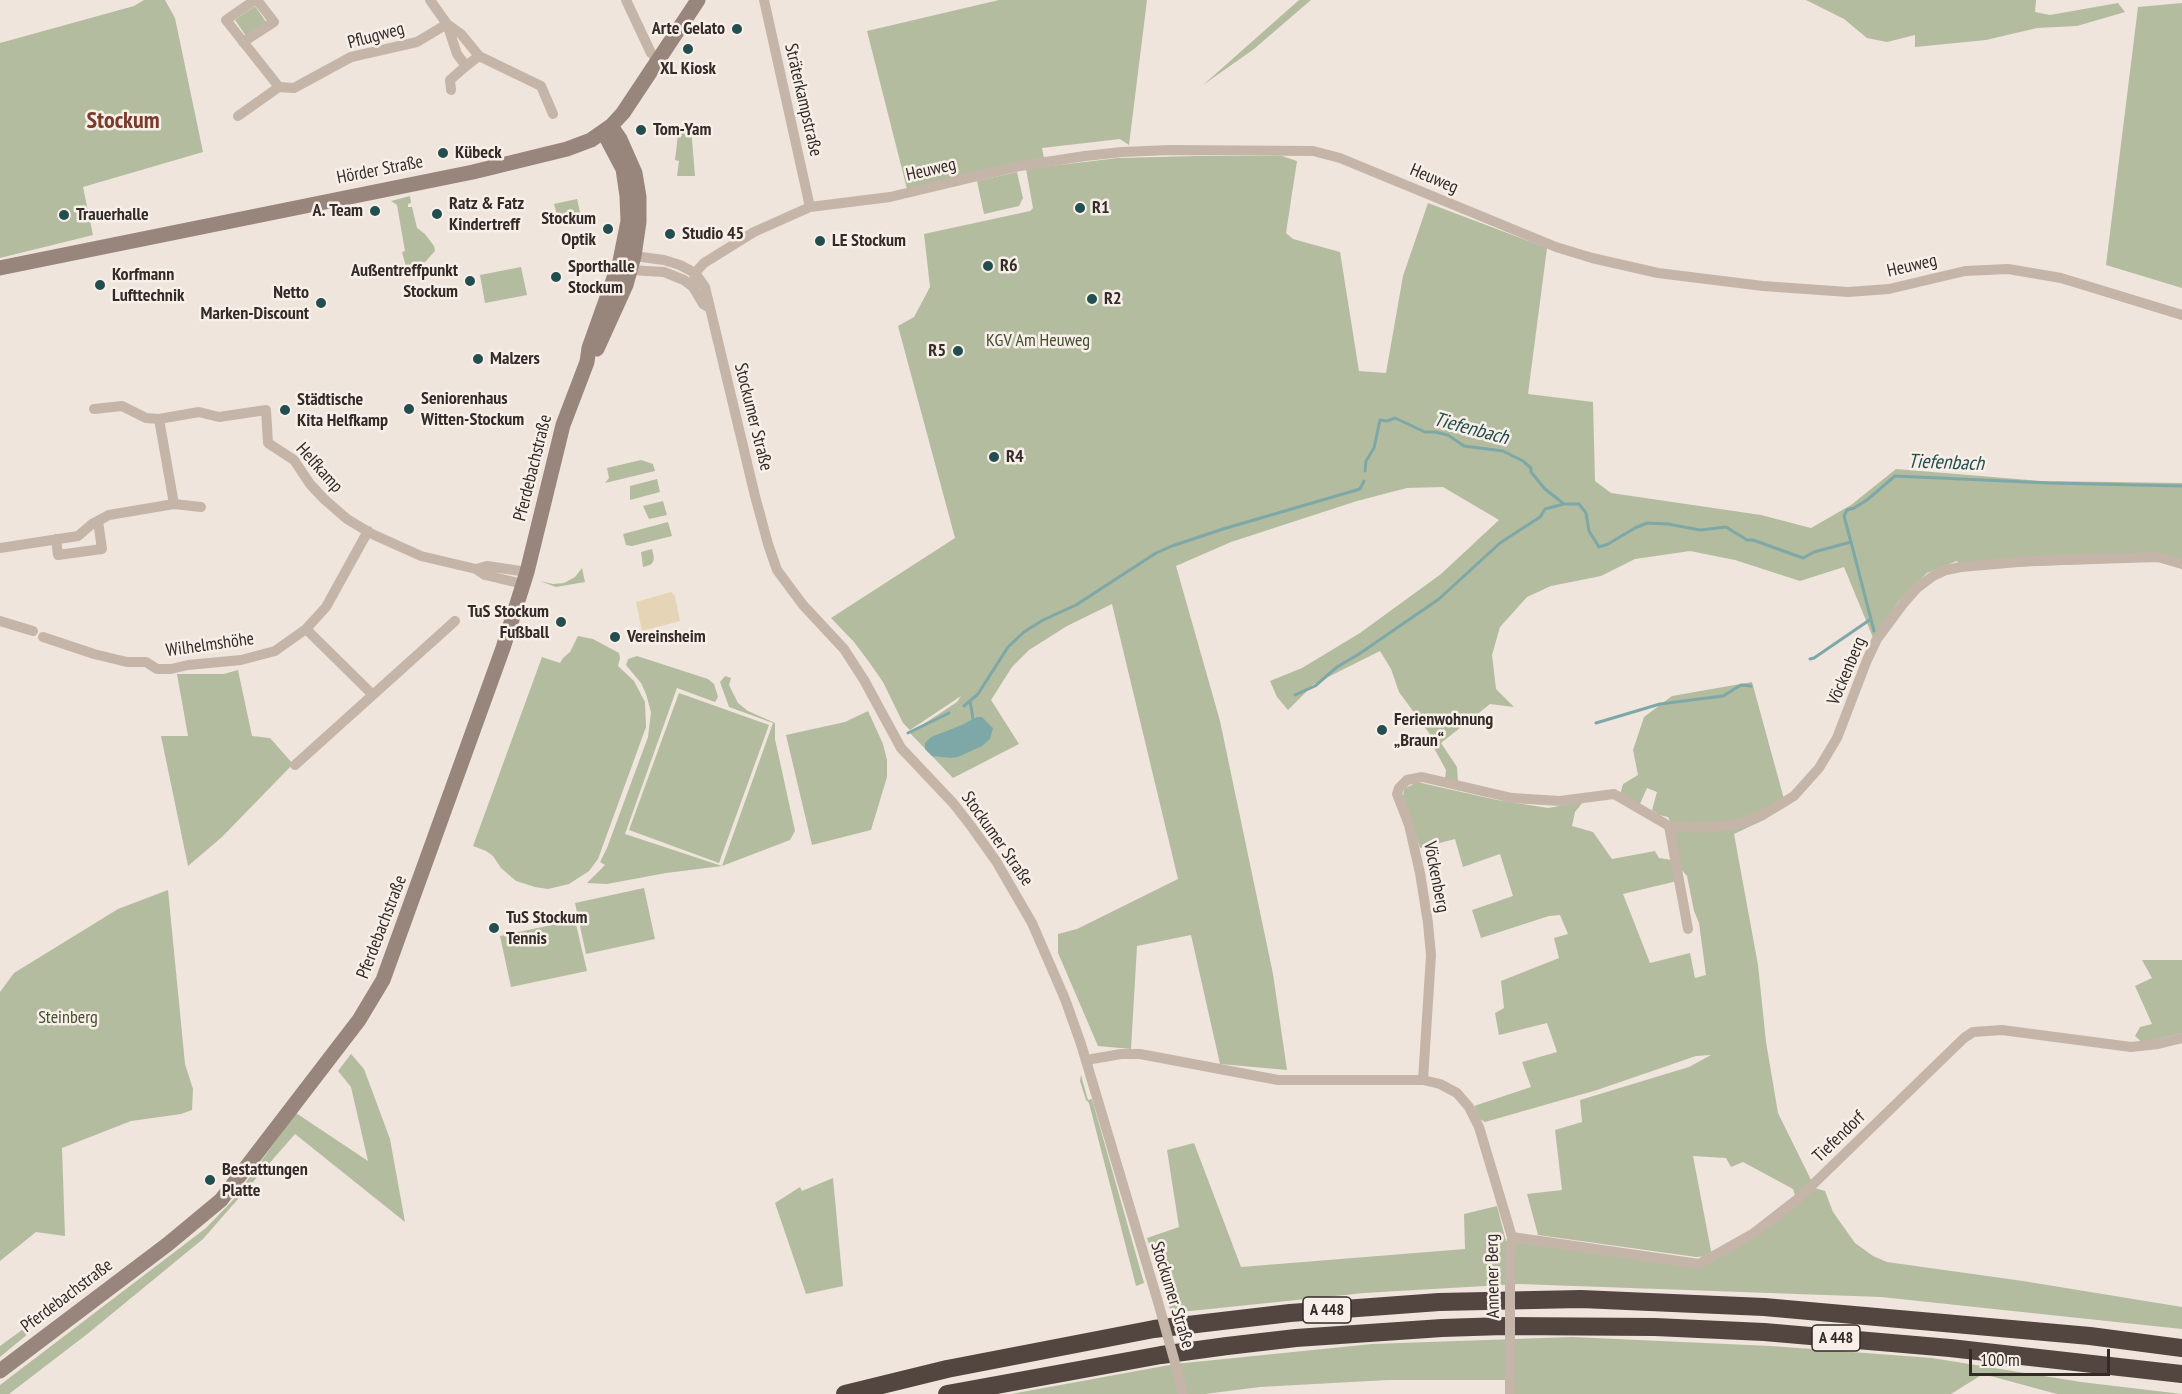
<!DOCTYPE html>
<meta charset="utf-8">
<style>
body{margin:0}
#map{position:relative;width:2182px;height:1394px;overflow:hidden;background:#efe5dc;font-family:"PT Sans Narrow",sans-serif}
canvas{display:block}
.scale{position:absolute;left:1969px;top:1349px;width:141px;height:27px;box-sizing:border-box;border:3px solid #332b28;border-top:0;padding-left:8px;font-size:18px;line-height:21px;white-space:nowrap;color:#332b28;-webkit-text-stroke:4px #f7efe8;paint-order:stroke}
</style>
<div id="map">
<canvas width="2182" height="1394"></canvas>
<div class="scale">100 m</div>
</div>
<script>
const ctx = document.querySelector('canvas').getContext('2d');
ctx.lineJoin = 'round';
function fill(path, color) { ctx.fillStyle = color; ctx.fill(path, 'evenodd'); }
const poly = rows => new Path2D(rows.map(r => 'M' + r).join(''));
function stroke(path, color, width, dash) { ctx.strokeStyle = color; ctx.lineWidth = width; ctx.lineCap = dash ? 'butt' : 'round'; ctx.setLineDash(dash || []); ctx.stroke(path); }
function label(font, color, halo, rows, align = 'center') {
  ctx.font = font + ' "PT Sans Narrow",sans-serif'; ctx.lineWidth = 5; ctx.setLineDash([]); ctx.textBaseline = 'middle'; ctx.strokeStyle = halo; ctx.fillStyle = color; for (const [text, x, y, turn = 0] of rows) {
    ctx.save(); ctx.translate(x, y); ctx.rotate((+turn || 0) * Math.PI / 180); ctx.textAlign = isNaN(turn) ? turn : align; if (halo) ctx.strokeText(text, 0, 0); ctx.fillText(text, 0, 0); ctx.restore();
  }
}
const green = poly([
 [144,0,165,0,175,18,203,152,83,187,93,235,0,258,0,43,134,6],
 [999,0,1147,0,1129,145,1120,139,1042,148,1044,158,907,189,867,31],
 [1299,0,1311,0,1254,49,1203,85],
 [1806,0,2036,0,2035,12,2050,15,2118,3,2125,12,2077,26,2037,28,1986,40,1915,47,1915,35,1887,42,1867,38,1844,19],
 [2182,3,2182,288,2106,265,2138,7],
 [255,6,266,22,246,36,235,20],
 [679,126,691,127,695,176,677,176,679,161,675,160],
 [1197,156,1282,156,1297,161,1286,233,1293,239,1340,252,1359,371,1386,373,1403,276,1428,203,1547,248,1528,394,1593,402,1595,481,1611,493,1761,515,1811,528,1851,505,1896,469,2041,481,2182,483,2182,569,2160,561,1963,569,1957,561,1927,573,1898,602,1874,640,1844,567,1800,581,1735,560,1690,551,1635,559,1601,576,1551,586,1527,597,1500,627,1492,655,1496,689,1514,707,1490,704,1441,743,1457,767,1458,782,1445,779,1446,770,1434,748,1432,737,1399,692,1391,669,1380,651,1314,684,1288,710,1277,697,1270,681,1302,668,1360,633,1441,574,1499,520,1443,487,1407,488,1357,501,1231,542,1176,566,1220,721,1273,974,1287,1070,1220,1064,1191,935,1137,946,1131,1049,1098,1046,1058,953,1058,934,1077,929,1178,879,1112,604,1067,626,1029,650,1012,667,991,700,1019,744,953,778,910,733,957,702,961,696,910,730,903,723,883,682,869,662,854,642,831,618,955,538,898,326,914,317,930,287,924,234,1030,211,1033,208,1026,169,1118,158],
 [1017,172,1023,198,1019,206,984,214,977,181],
 [410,196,411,203,408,204,408,207,412,207,417,228,425,234,434,246,435,251,425,262,420,264,419,268,407,270,402,252,405,251,397,205,391,201],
 [577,199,581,217,559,222,554,204],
 [521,267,527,295,485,303,480,275],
 [641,460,653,464,655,471,605,483,609,478,607,468],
 [657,479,660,492,630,500,630,486],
 [663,501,667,515,649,519,643,506],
 [668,522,672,536,632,546,626,545,623,534],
 [652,549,654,558,653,562,650,565,643,567,641,552],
 [582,568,585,582,556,587,540,581,553,584,564,583,575,577],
 [578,636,593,639,619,653,620,658,618,666,634,681,645,702,646,727,598,859,589,871,569,884,548,889,535,887,516,881,501,868,493,856,486,851,473,846,542,657,560,663,563,658,570,652],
 [637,656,708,679,714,684,718,697,715,702,677,688,625,834,722,866,773,723,729,707,720,682,725,676,731,678,729,685,738,703,748,711,775,723,775,739,795,831,790,840,722,866,666,873,607,884,587,883,605,865,600,862,607,848,648,737,651,712,646,694,641,683,626,665,628,659],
 [238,670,252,736,270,738,293,764,222,837,188,866,161,736,188,736,177,674,224,674],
 [1752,682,1784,799,1766,819,1734,834,1758,965,1766,1042,1778,1113,1815,1188,1825,1191,1833,1212,1855,1243,1873,1256,1887,1262,2023,1281,2182,1307,2182,1329,1881,1297,1519,1284,1364,1293,1171,1313,1147,1238,1179,1227,1167,1150,1194,1143,1241,1267,1465,1249,1464,1214,1497,1206,1506,1241,1704,1266,1798,1205,1793,1189,1743,1162,1731,1167,1726,1158,1693,1156,1712,1256,1696,1257,1538,1235,1527,1194,1562,1190,1555,1130,1582,1122,1580,1100,1689,1067,1711,1055,1696,1056,1597,1090,1485,1122,1480,1119,1474,1106,1531,1087,1522,1062,1557,1052,1547,1023,1499,1035,1495,1013,1504,1008,1501,981,1559,958,1554,938,1568,934,1560,915,1549,916,1481,938,1472,910,1513,896,1500,854,1463,867,1455,839,1420,848,1403,797,1404,789,1417,782,1497,800,1548,808,1583,802,1575,812,1572,826,1593,832,1612,859,1655,851,1659,858,1672,860,1677,881,1623,894,1650,963,1690,953,1695,978,1706,975,1699,923,1694,911,1687,876,1680,868,1674,829,1668,817,1659,815,1652,810,1657,792,1647,788,1639,806,1620,795,1623,784,1638,775,1633,750,1644,717,1672,696],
 [679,693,769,725,719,863,629,830],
 [868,711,883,744,887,760,887,777,871,830,812,845,786,735,845,722],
 [644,888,655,939,586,954,575,903],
 [168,890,185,1064,193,1089,192,1110,181,1114,131,1121,62,1148,65,1236,36,1232,0,1261,0,992,14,973,118,909],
 [575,920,587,971,511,987,500,936],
 [2142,960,2182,960,2182,1033,2143,1043,2135,1036,2140,1027,2152,1024,2135,986,2152,978],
 [351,1054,364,1069,390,1139,405,1222,295,1134,203,1239,86,1335,9,1394,0,1394,0,1385,206,1228,233,1200,296,1113,368,1161,351,1087,338,1071],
 [1081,1075,1088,1100,1092,1099,1144,1283,1136,1286,1089,1103,1086,1100,1080,1081],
 [833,1178,843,1286,806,1294,775,1203,800,1187,802,1191],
 [26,1327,29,1333,0,1357,0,1346],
 [1572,1337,1771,1346,1932,1358,2081,1382,2182,1394,2057,1394,1983,1374,1951,1394,1510,1394,1506,1380,1388,1380,1260,1387,1205,1394,1011,1394,1175,1364,1372,1344]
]);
const sand = poly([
 [671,592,675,596,680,621,642,631,636,602]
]);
const water = poly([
 [977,717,982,717,993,728,990,739,982,746,958,757,951,758,932,756,925,749,925,743,931,737,962,725]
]);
const stream = poly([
 [1365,471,1366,461,1374,448,1380,420,1387,421,1395,418,1425,432,1435,432,1448,435,1464,446,1503,451,1523,461,1531,468,1531,472,1545,489,1564,504,1579,504,1586,513,1589,531,1599,547,1608,544,1635,528,1647,523,1668,524,1700,530,1726,527,1747,540,1753,540,1803,558,1814,552,1851,542,1844,516,1847,510,1854,508,1867,500,1895,476,2049,483,2182,486],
 [1851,542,1874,631],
 [1810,659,1814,658,1871,619],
 [1295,695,1315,686,1337,667,1359,654,1439,599,1500,543,1540,517,1545,509,1564,504],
 [970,701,973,719],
 [964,706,978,694,1008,647,1024,632,1043,620,1076,605,1156,553,1172,546,1223,529,1360,489,1364,481],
 [1596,723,1660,704,1723,696,1741,685,1751,686],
 [908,733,949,713]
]);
const minor = poly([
 [255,0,226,20,279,87],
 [626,0,651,53,658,59],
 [764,0,810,207],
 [447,24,461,34,479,56,541,86,553,114],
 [447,24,457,54,466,66,479,56],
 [243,42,274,22,257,0],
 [451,90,450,80,466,66],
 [238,116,279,87,294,88,351,57,417,42,447,24,430,0],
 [634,256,664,260,680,265,695,273,705,287,755,496,768,544,777,570,803,605,844,649,864,680,901,748,953,803,971,826,996,861,1032,923,1065,999,1081,1044,1158,1302],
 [630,270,664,272,684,280,693,287,703,304,708,307],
 [693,287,695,273,704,263,754,232,810,207,890,197,1020,166,1085,156,1122,152,1170,150,1313,151,1340,158,1556,247,1592,258,1658,273,1763,286,1848,292,1889,289,1965,271,2008,269,2061,278,2182,315],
 [94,409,122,406,146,418,159,419,199,412,219,417,266,410,268,443,294,460,310,484,324,499,347,519,372,534,421,556,476,569,485,575,523,584],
 [159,419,174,504],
 [56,539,58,555,102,549,98,521],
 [0,548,78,536,92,524,109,515,174,504,201,507],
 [476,569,487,566,527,572],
 [0,621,33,631],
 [306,629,372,694],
 [43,637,94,654,127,662,146,662,157,669,171,669,188,665,241,660,275,651,306,629,326,607,368,531],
 [295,765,455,621],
 [1669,826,1694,828,1736,825,1766,813,1794,796,1819,768,1837,738,1867,660,1877,639,1903,604,1917,588,1933,576,1946,570,1961,567,2030,561,2158,557,2182,564],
 [1087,1062,1092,1059,1121,1054,1140,1054,1278,1080,1423,1080,1440,1084,1457,1093,1469,1107,1479,1127,1512,1237,1510,1258],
 [1423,1080,1431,955,1428,923,1420,873,1409,825,1397,794,1399,788,1407,780,1422,777,1512,798,1560,801,1614,794,1669,826,1688,929],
 [1512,1237,1699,1264,1754,1233,1799,1198,1964,1038,1973,1032,2002,1030,2131,1047,2158,1044,2182,1038],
 [1179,1377,1183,1394],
 [1510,1394,1510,1376]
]);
const secondary = poly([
 [0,268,473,172,567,149,591,140,611,126,623,113,698,0],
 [597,349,626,285,634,256,639,222,639,197,635,173,620,139,611,126],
 [0,1371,168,1244,221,1200,359,1020,383,980,503,648,527,572,563,425,587,362,589,348,620,261,628,221,627,196,623,169,604,133]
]);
const motorway = poly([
 [845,1394,947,1369,1154,1329,1290,1313,1439,1302,1581,1299,1764,1307,2090,1336,2182,1348],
 [947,1394,1161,1355,1227,1346,1296,1338,1442,1328,1504,1326,1655,1327,1764,1332,1950,1348,2182,1374]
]);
const minorBridge = poly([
 [1158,1302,1179,1377],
 [1510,1376,1510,1258]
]);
const markers = [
 [737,29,6,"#234e50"],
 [688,49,6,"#234e50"],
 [641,130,6,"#234e50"],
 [443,153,6,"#234e50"],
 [1080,208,6,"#234e50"],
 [375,211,6,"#234e50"],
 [437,214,6,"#234e50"],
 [64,215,6,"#234e50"],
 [608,229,6,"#234e50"],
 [670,234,6,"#234e50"],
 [820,241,6,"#234e50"],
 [988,266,6,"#234e50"],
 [556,277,6,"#234e50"],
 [470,281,6,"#234e50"],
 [100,285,6,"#234e50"],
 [1092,299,6,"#234e50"],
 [321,303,6,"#234e50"],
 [958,351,6,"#234e50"],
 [478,359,6,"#234e50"],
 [409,409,6,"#234e50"],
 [285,410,6,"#234e50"],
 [994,457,6,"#234e50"],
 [561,622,6,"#234e50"],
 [615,637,6,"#234e50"],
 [1382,730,6,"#234e50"],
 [494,928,6,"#234e50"],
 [210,1180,6,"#234e50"]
];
const shields = [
 [1327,1310,48],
 [1836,1338,48]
];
const shieldNames = [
 ["A 448",1327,1310],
 ["A 448",1836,1338]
];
const poiNames = [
 ["Arte Gelato",725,29,"right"],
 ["XL Kiosk",688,69,"center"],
 ["Tom-Yam",653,130],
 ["Kübeck",455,153],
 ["Ratz & Fatz",449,204],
 ["Kindertreff",449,225],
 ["R1",1092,208],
 ["A. Team",363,211,"right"],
 ["Trauerhalle",76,215],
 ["Stockum",596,219,"right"],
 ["Optik",596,240,"right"],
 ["Studio 45",682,234],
 ["LE Stockum",832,241],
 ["R6",1000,266],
 ["Sporthalle",568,267],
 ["Stockum",568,288],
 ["Außentreffpunkt",458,271,"right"],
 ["Stockum",458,292,"right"],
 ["Korfmann",112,275],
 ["Lufttechnik",112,296],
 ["Netto",309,293,"right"],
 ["Marken-Discount",309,314,"right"],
 ["R2",1104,299],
 ["R5",946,351,"right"],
 ["Malzers",490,359],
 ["Seniorenhaus",421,399],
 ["Witten-Stockum",421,420],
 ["Städtische",297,400],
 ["Kita Helfkamp",297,421],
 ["R4",1006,457],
 ["TuS Stockum",549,612,"right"],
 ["Fußball",549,633,"right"],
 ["Vereinsheim",627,637],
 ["Ferienwohnung",1394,720],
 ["„Braun“",1394,741],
 ["TuS Stockum",506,918],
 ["Tennis",506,939],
 ["Bestattungen",222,1170],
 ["Platte",222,1191]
];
const streetNames = [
 ["Pflugweg",376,36,-15],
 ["Sträterkampstraße",803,100,77],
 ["Hörder Straße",380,170,-11],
 ["Heuweg",931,170,-13],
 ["Heuweg",1434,179,23],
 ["Heuweg",1912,266,-13],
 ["Stockumer Straße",753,417,76],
 ["Helfkamp",319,468,48],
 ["Pferdebachstraße",533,468,-76],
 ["Wilhelmshöhe",210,645,-8],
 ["Vöckenberg",1847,671,-67],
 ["Stockumer Straße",997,839,55],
 ["Vöckenberg",1436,877,79],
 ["Pferdebachstraße",382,927,-69],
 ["Tiefendorf",1839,1137,-44],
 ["Annener Berg",1493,1276,-91],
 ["Stockumer Straße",1172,1295,73],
 ["Pferdebachstraße",67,1296,-37]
];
const parkNames = [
 ["KGV Am Heuweg",1038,341],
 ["Steinberg",68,1018]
];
const waterNames = [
 ["Tiefenbach",1471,429,15],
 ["Tiefenbach",1946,463,2]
];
const districtNames = [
 ["Stockum",123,121]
];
fill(green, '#b3bc9e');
fill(sand, '#e6d4b6');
fill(water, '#7ea8a8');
stroke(stream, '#7ea8a8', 3);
stroke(minor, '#c5b5a9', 10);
stroke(secondary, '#98857b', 15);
stroke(motorway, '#534640', 18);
stroke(minorBridge, '#c5b5a9', 10);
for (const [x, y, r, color] of markers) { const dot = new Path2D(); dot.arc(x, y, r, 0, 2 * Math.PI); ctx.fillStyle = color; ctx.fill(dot); stroke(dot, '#f7efe8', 2); }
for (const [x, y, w] of shields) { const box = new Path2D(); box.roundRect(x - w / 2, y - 13, w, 26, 4.5); ctx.fillStyle = '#f7efe8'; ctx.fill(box); stroke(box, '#332b28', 1.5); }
label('bold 16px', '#332b28', null, shieldNames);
label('bold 18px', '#332b28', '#f7efe8', poiNames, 'left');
label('18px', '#332b28', '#f7efe8', streetNames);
label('18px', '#444f2f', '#f7efe8', parkNames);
label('italic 20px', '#234e50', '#f7efe8', waterNames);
label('bold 24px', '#793b2b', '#f7efe8', districtNames);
</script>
